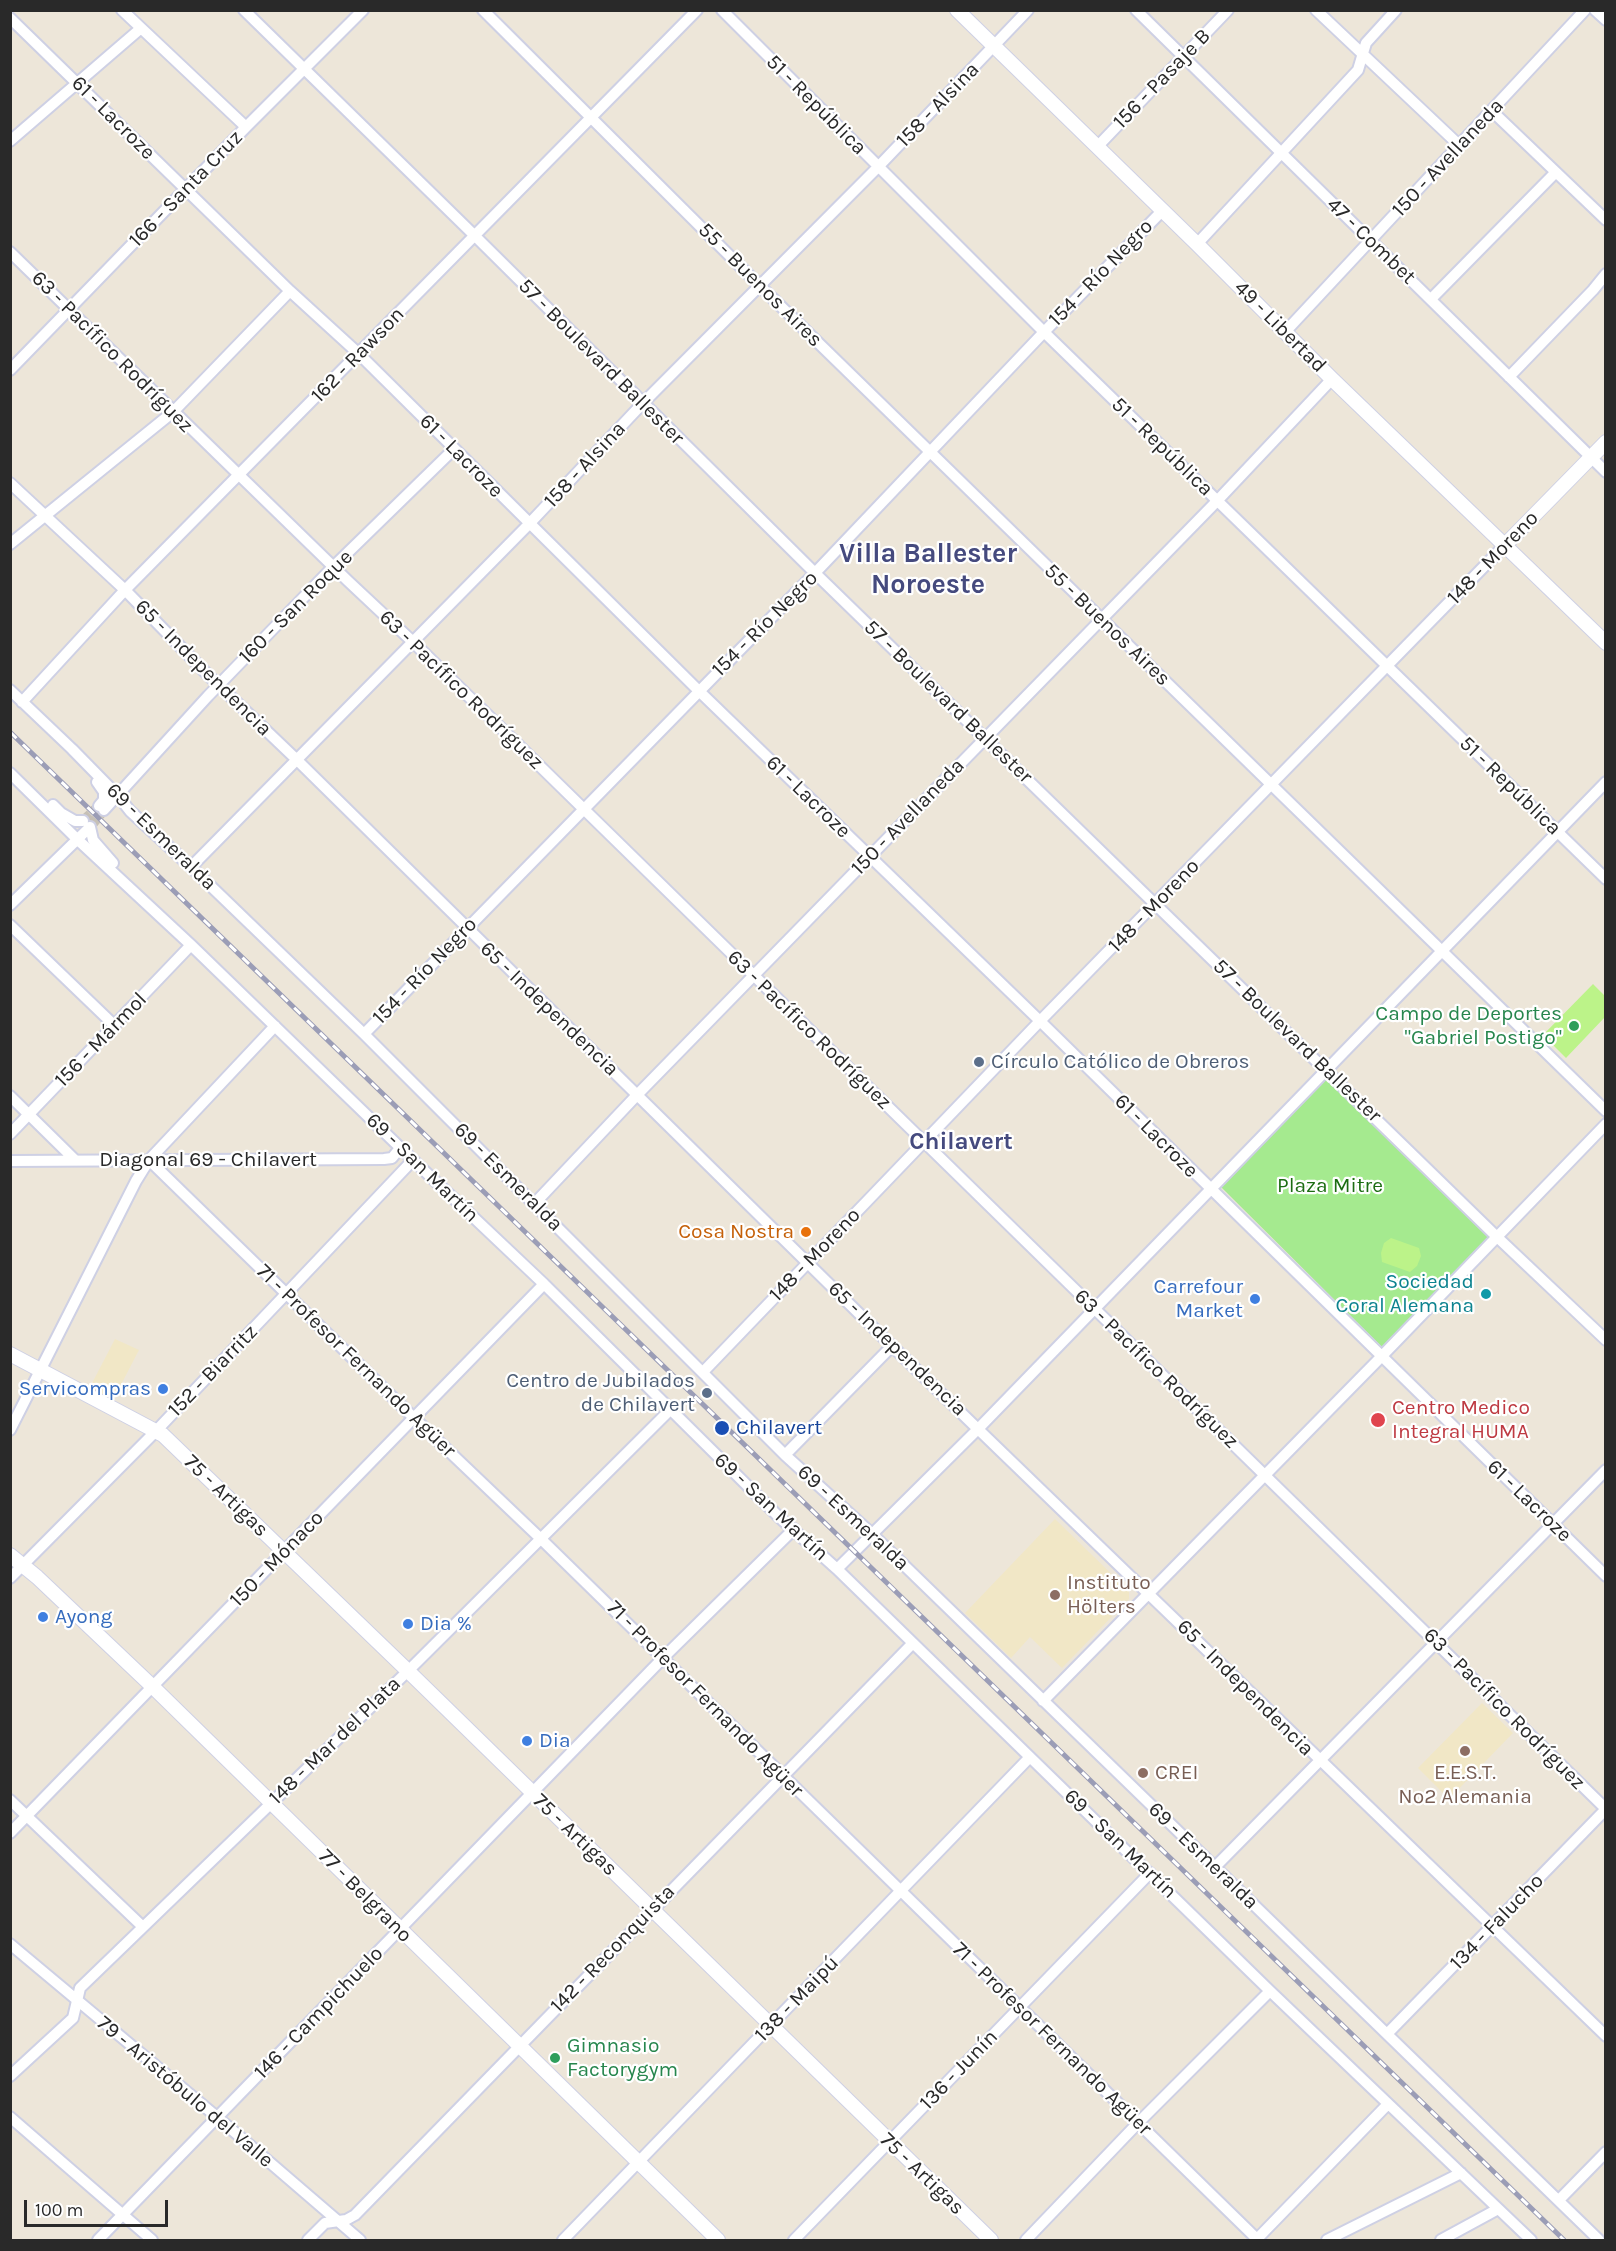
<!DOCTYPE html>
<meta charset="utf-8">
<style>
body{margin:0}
#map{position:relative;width:1616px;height:2251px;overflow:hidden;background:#ede6d9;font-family:Karla,sans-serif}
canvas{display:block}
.frame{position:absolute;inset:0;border:12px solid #292929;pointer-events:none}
.scale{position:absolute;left:24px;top:2200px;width:144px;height:27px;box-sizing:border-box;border:3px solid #292929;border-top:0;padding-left:8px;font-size:18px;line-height:21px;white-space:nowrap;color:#292929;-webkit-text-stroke:4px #fff;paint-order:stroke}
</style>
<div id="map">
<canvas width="1616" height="2251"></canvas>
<div class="frame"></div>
<div class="scale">100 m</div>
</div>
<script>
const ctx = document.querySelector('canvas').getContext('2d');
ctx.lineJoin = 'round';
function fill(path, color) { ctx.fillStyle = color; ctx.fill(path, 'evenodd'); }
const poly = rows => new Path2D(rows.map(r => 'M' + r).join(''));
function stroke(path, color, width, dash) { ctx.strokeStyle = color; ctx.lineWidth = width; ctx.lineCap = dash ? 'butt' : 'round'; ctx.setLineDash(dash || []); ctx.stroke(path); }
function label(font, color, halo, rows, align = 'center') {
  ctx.font = font + ' Karla,sans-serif'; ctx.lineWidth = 4.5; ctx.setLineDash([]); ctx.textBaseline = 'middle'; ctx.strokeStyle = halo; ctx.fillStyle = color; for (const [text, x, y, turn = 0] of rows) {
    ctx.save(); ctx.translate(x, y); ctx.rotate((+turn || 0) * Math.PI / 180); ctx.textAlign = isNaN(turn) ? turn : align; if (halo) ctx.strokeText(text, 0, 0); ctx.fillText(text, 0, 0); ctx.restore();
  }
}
const education = poly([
 [115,1339,139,1350,112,1402,89,1389],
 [1055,1519,1129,1591,1129,1599,1062,1668,1030,1637,1011,1658,965,1613],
 [1482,1703,1513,1733,1449,1799,1418,1768]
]);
const green = poly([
 [1328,1074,1490,1238,1383,1348,1220,1186]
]);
const pitch = poly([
 [1593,984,1605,996,1605,1017,1566,1058,1543,1035],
 [1391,1238,1419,1248,1421,1256,1417,1266,1410,1272,1382,1262,1381,1253,1384,1243]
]);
const minorTunnel = poly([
 [83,821,99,806],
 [90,827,104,810]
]);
const minor = poly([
 [122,10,246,127],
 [244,10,474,235,815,573,1496,1236,1606,1340],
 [483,10,759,285,1606,1111],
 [722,10,1044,332,1606,879],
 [1136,10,1606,472],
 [1316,10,1459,145],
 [1595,10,1606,20],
 [10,18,290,291,359,354,699,691,1040,1021,1606,1576],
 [1492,111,1606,220],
 [10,141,140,29],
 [1097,147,1228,10],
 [1197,244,1358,70,1366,43,1396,10],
 [10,252,348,581,413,642,1606,1809],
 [1431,299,1555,173],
 [1285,332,1585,10],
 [10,370,246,127,363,10],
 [1509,377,1593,290,1606,274],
 [10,483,125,590,208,675,296,759,892,1346,1606,2036],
 [10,544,173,412,290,291],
 [10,690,72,749,119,797,130,811,191,867,364,1034,785,1455,873,1535,1599,2240],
 [22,702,125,590,697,10],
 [10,773,78,840,191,945,413,1160,544,1284,778,1516,837,1569,1270,1991,1531,2240],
 [97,782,104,792,104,800,99,806],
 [53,805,61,813,75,821,83,821],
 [104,810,208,696,333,567,454,449],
 [90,827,93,840,113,863],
 [191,867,529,524,642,404,878,167,1028,10],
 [10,905,90,827],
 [10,925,115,1026],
 [364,1034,815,573,1044,332,1162,211],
 [10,1096,75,1160],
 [10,1134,191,945],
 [149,1160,414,1418,540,1538,1258,2240],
 [10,1161,384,1159,392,1158,400,1148],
 [535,1203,637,1095,1217,501,1332,379],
 [703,1372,1040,1021,1505,545],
 [10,1430,136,1181,149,1160,275,1026],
 [785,1455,892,1346],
 [837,1569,978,1429,1606,782],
 [10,1578,156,1431,413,1160],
 [1043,1701,1381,1357,1606,1124],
 [10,1800,143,1927],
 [10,1833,544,1284],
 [1215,1867,1606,1470],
 [10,1944,217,2117,360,2240],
 [1387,2034,1606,1809],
 [10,2076,73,2018,80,1988,408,1671,670,1410],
 [10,2117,152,2240],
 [1559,2200,1606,2152],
 [1257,2239,1388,2104],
 [98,2240,663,1658,794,1529],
 [308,2240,325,2223,346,2220,355,2215,912,1644],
 [563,2240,1030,1757],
 [794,2240,1150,1873],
 [1026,2240,1138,2123,1270,1991],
 [1327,2240,1461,2173],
 [1441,2240,1498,2209]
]);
const tertiary = poly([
 [957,10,1197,244,1332,379,1606,643],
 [1505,545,1606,442],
 [10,1354,163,1435,408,1671,991,2240],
 [10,1555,37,1577,153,1687,718,2240]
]);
const rail = poly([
 [10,732,1564,2240]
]);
const markers = [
 [1574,1026,6,"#2e9e5b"],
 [979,1062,6,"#5c6f8a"],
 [806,1232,6,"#e8710a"],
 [1486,1294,6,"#0f9aa8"],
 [1255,1299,6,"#3f7fe0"],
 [163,1389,6,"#3f7fe0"],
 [707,1393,6,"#5c6f8a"],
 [1378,1420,8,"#e0444e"],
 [722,1428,8,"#1a4fb4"],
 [1055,1595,6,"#8d6e63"],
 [43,1617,6,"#3f7fe0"],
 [408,1624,6,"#3f7fe0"],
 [527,1741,6,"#3f7fe0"],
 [1465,1751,6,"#8d6e63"],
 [1143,1773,6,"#8d6e63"],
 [555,2058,6,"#2e9e5b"]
];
const streetNames = [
 ["156 - Pasaje B",1162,79,-46],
 ["51 - República",816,105,45],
 ["158 - Alsina",938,105,-46],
 ["61 - Lacroze",113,118,45],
 ["150 - Avellaneda",1448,158,-47],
 ["166 - Santa Cruz",186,189,-46],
 ["47 - Combet",1371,241,44],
 ["154 - Río Negro",1101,273,-46],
 ["55 - Buenos Aires",760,285,45],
 ["49 - Libertad",1280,327,45],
 ["63 - Pacífico Rodríguez",112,352,45],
 ["162 - Rawson",358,355,-46],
 ["57 - Boulevard Ballester",601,362,45],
 ["51 - República",1162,447,44],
 ["61 - Lacroze",461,456,45],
 ["158 - Alsina",585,465,-47],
 ["148 - Moreno",1493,558,-46],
 ["160 - San Roque",296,607,-45],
 ["154 - Río Negro",765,624,-45],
 ["55 - Buenos Aires",1107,625,44],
 ["65 - Independencia",203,668,45],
 ["63 - Pacífico Rodríguez",461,690,44],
 ["57 - Boulevard Ballester",948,702,44],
 ["51 - República",1510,786,44],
 ["61 - Lacroze",808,797,44],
 ["150 - Avellaneda",908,817,-46],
 ["69 - Esmeralda",161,837,44],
 ["148 - Moreno",1154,906,-46],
 ["154 - Río Negro",425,971,-46],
 ["65 - Independencia",549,1009,44],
 ["63 - Pacífico Rodríguez",809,1030,44],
 ["156 - Mármol",101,1040,-46],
 ["57 - Boulevard Ballester",1297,1041,44],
 ["61 - Lacroze",1156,1136,45],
 ["Diagonal 69 - Chilavert",208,1160],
 ["69 - San Martín",422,1168,44],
 ["69 - Esmeralda",508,1177,45],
 ["148 - Moreno",815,1255,-46],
 ["65 - Independencia",897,1349,44],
 ["71 - Profesor Fernando Agüer",356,1361,44],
 ["63 - Pacífico Rodríguez",1156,1369,44],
 ["152 - Biarritz",213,1371,-46],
 ["75 - Artigas",226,1496,44],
 ["61 - Lacroze",1529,1501,44],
 ["69 - San Martín",771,1507,43],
 ["69 - Esmeralda",853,1518,43],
 ["150 - Mónaco",277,1559,-46],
 ["65 - Independencia",1245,1688,45],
 ["71 - Profesor Fernando Agüer",705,1699,45],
 ["63 - Pacífico Rodríguez",1504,1709,45],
 ["148 - Mar del Plata",335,1741,-44],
 ["75 - Artigas",575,1835,44],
 ["69 - San Martín",1120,1844,44],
 ["69 - Esmeralda",1203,1856,44],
 ["77 - Belgrano",365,1896,45],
 ["134 - Falucho",1497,1922,-46],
 ["142 - Reconquista",613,1949,-46],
 ["138 - Maipú",797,1999,-46],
 ["146 - Campichuelo",319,2013,-46],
 ["71 - Profesor Fernando Agüer",1052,2039,44],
 ["136 - Junín",959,2070,-46],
 ["79 - Aristóbulo del Valle",185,2092,40],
 ["75 - Artigas",922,2174,44]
];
const leisureNames = [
 ["Campo de Deportes",1562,1014],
 ["\"Gabriel Postigo\"",1562,1038],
 ["Gimnasio",567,2046,"left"],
 ["Factorygym",567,2070,"left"]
];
const serviceNames = [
 ["Círculo Católico de Obreros",991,1062],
 ["Centro de Jubilados",695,1381,"right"],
 ["de Chilavert",695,1405,"right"]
];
const parkNames = [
 ["Plaza Mitre",1330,1186]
];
const foodNames = [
 ["Cosa Nostra",794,1232]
];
const cultureNames = [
 ["Sociedad",1474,1282],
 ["Coral Alemana",1474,1306]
];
const shopNames = [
 ["Carrefour",1243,1287,"right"],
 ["Market",1243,1311,"right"],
 ["Servicompras",151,1389,"right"],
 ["Ayong",55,1617],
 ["Dia %",420,1624],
 ["Dia",539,1741]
];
const healthNames = [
 ["Centro Medico",1392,1408],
 ["Integral HUMA",1392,1432]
];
const transitNames = [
 ["Chilavert",736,1428]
];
const educationNames = [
 ["Instituto",1067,1583],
 ["Hölters",1067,1607],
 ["CREI",1155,1773],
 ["E.E.S.T.",1465,1773,"center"],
 ["Nº2 Alemania",1465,1797,"center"]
];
const quarterNames = [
 ["Chilavert",961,1142]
];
const districtNames = [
 ["Villa Ballester",928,554],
 ["Noroeste",928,585]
];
fill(education, '#f1e7c6');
fill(green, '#a5ea8f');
fill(pitch, '#bcf389');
stroke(minorTunnel, '#c6c0b6', 10, [10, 5]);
stroke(minor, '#ced0e4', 14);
stroke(tertiary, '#ced0e4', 16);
stroke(minor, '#fff', 10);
stroke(tertiary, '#fff', 14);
stroke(rail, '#9b9db6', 5);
stroke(rail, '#fff', 3, [9]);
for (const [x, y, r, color] of markers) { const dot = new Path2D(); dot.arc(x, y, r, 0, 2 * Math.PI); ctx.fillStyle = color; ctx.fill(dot); stroke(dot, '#fff', 2); }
label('21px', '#292929', '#fff', streetNames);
label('21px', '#27864d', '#fff', leisureNames, 'right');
label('21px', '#4e5e75', '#fff', serviceNames, 'left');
label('21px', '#1c6d12', '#fff', parkNames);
label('21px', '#c56008', '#fff', foodNames, 'right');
label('21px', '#0d838f', '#fff', cultureNames, 'right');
label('21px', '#366cbe', '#fff', shopNames, 'left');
label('21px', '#be3a42', '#fff', healthNames, 'left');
label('21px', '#164399', '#fff', transitNames, 'left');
label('21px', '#785e54', '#fff', educationNames, 'left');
label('bold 24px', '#454a7e', '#fff', quarterNames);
label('bold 27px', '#454a7e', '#fff', districtNames);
</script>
